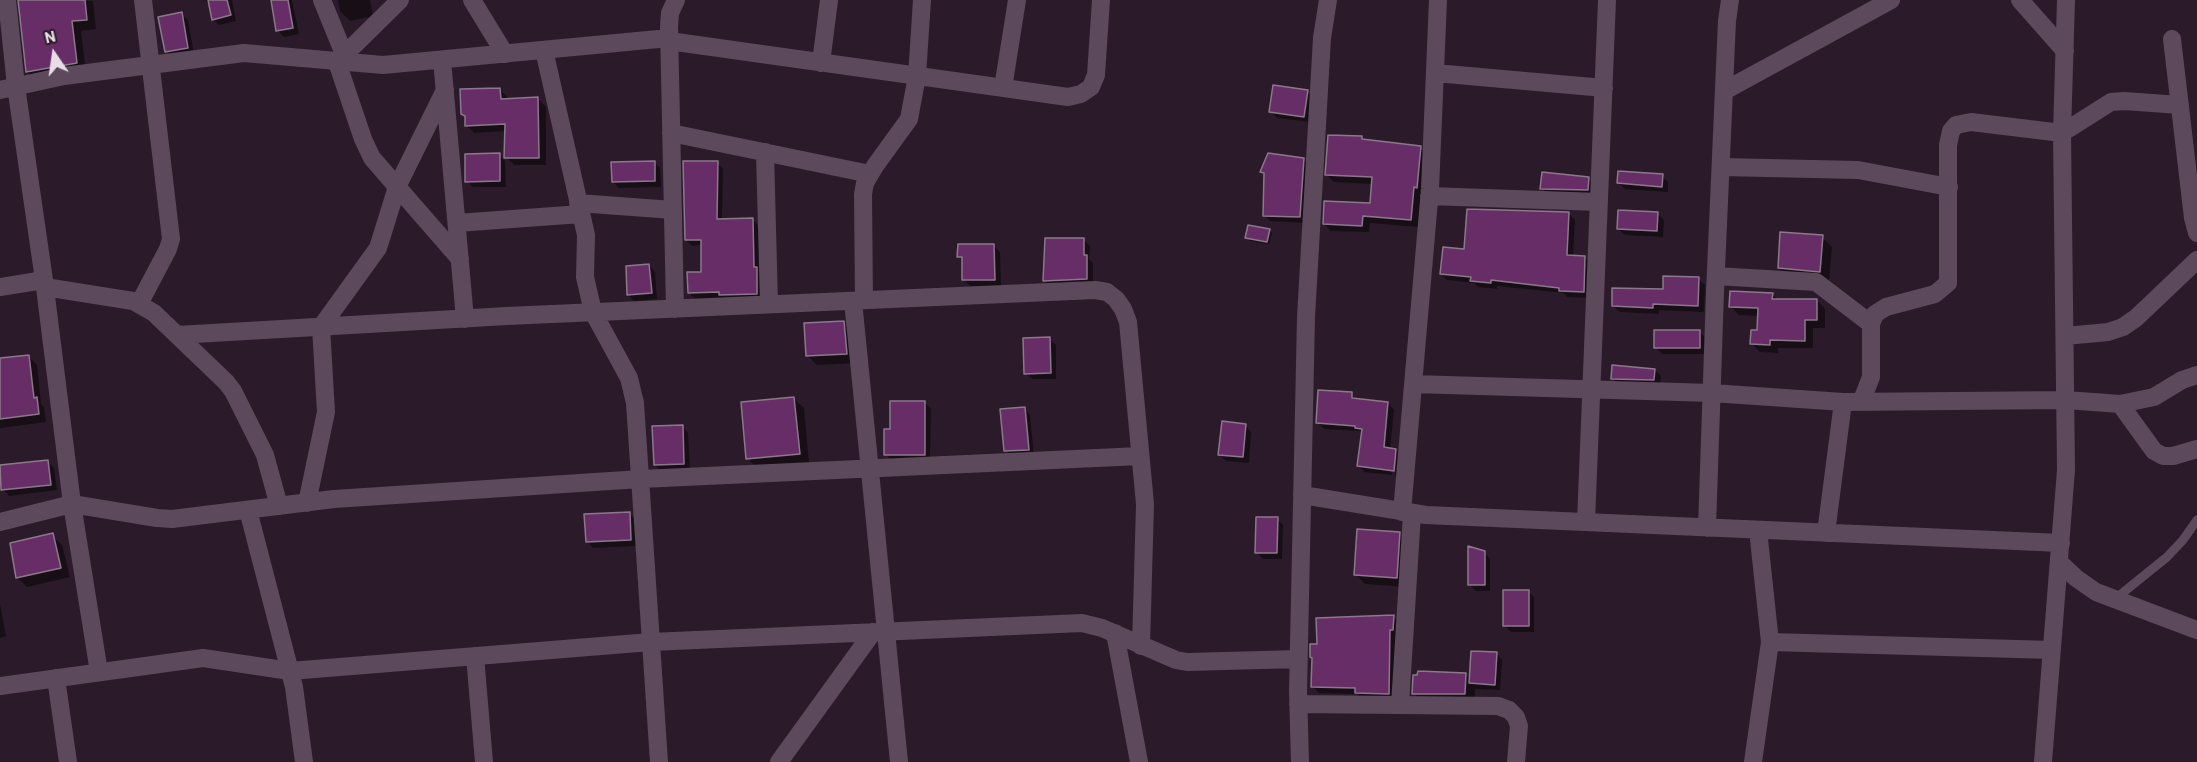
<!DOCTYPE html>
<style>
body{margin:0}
#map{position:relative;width:2197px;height:762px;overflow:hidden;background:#2b1b2a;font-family:Barlow,sans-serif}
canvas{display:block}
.north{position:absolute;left:24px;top:24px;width:60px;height:60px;-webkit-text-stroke:4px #2b1b2a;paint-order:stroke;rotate:347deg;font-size:16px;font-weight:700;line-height:24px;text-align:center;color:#e8dde7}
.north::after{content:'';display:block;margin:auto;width:21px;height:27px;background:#e8dde7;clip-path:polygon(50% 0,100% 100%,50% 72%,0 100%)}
</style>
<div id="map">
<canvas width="2197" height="762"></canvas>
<div class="north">N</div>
</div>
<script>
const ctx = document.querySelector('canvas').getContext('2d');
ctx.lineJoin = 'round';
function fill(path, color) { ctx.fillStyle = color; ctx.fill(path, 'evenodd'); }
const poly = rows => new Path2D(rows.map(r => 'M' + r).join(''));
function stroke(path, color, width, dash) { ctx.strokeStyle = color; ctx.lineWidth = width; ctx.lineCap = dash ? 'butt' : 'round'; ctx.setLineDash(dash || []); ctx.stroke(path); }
const shadow = poly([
 [19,0,93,1,96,29,81,31,86,72,37,81,27,72],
 [205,0,233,0,232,0,236,21,219,25,213,19,210,5],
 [272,0,292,0,299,34,284,37,278,31],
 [338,0,370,0,373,16,350,21,340,11],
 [182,14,188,20,194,54,173,57,166,51],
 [500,89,507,97,508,100,538,99,546,107,546,165,514,165,506,157,506,131,474,133,466,125,466,117,462,113],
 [1307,92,1313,98,1310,122,1277,118,1271,112],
 [1361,138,1364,141,1420,147,1427,155,1418,227,1370,223,1369,232,1331,231,1324,224,1371,205,1373,184,1334,182,1327,175],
 [499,155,505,161,506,187,473,187,467,181],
 [1303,159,1310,166,1306,223,1270,221,1264,215,1266,176,1261,172],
 [654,162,660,168,661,187,619,188,613,182],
 [717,163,723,169,722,220,753,220,759,226,763,299,695,299,689,293,703,274,702,245,692,246,686,240],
 [1662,176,1668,182,1668,192,1625,189,1619,183],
 [1588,178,1594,184,1594,196,1548,194,1541,188],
 [1569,214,1575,220,1573,257,1585,258,1591,264,1590,298,1567,297,1564,293,1497,286,1497,289,1478,287,1474,283,1447,280,1441,274,1465,251],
 [1658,214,1664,220,1663,237,1625,235,1618,229],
 [1269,230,1272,233,1269,244,1250,241,1247,238],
 [1822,237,1832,247,1829,281,1789,278,1779,268],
 [1083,239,1090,246,1089,259,1093,263,1093,285,1051,287,1044,280],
 [994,246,1000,252,1001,286,970,286,964,280,964,261,959,256],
 [649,265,655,272,657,299,634,301,628,295],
 [1698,279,1705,285,1704,312,1659,310,1659,314,1620,312,1613,306],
 [1772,295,1778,300,1817,300,1825,309,1825,328,1813,328,1813,348,1778,348,1778,353,1760,352,1752,344,1759,332,1759,316,1739,315,1731,307],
 [843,323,853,332,856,363,817,365,807,355],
 [1699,332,1706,338,1706,354,1662,354,1655,347],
 [1049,339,1056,345,1056,379,1032,379,1025,373],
 [29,357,37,365,41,404,44,407,46,422,0,428,0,360],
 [1655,370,1661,376,1660,386,1618,384,1612,378],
 [1351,394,1358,401,1388,403,1394,410,1390,450,1395,450,1402,457,1400,476,1395,476,1397,454,1394,454,1392,475,1364,472,1358,465,1363,434,1360,431,1324,429,1317,422],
 [794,399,804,408,809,463,757,468,747,458],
 [924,402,931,409,930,460,892,461,886,454,892,431],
 [1024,408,1030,415,1034,456,1012,457,1006,450],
 [1245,425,1251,432,1249,463,1226,461,1220,455],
 [682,426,688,433,690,470,661,471,655,465],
 [48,462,54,468,57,490,9,496,3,489],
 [630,514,636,520,637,546,593,548,587,541],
 [1277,519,1283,525,1282,559,1263,559,1256,552],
 [1399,533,1409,543,1406,587,1365,584,1356,575],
 [52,535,62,545,70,577,27,587,17,577],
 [1484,552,1490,559,1490,591,1476,591,1470,585],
 [1528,591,1534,597,1534,632,1511,632,1505,626],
 [0,604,6,636,0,638],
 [1394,617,1400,623,1395,699,1362,699,1357,694,1319,693,1312,686,1314,659,1319,646],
 [1496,653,1502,660,1500,690,1475,689,1474,703,1423,703,1414,693,1465,674,1471,680]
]);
const building = poly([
 [18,0,85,0,87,20,72,21,77,63,26,72,18,0],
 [208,0,227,0,231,15,212,20,208,0],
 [271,0,288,0,293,28,276,31,271,0],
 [182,12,188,48,165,52,158,17,182,12],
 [1273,85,1308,90,1304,117,1269,112,1273,85],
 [500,88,501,99,538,97,539,158,504,158,505,124,465,126,465,116,461,114,460,89,500,88],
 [1328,135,1362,136,1362,139,1421,146,1417,188,1414,187,1411,220,1363,216,1362,226,1323,224,1324,201,1370,203,1372,177,1325,175,1328,135],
 [500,153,500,181,465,182,465,154,500,153],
 [1268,153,1304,158,1300,217,1263,216,1264,173,1260,172,1268,153],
 [655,161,655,181,612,182,611,162,655,161],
 [683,161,718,161,717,219,753,218,754,267,757,267,757,294,719,295,719,292,688,293,687,272,701,272,701,240,685,240,683,161],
 [1618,171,1663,174,1662,187,1617,183,1618,171],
 [1542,172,1589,177,1588,190,1540,189,1542,172],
 [1467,209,1569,212,1567,255,1585,256,1584,292,1559,291,1559,288,1491,280,1491,283,1470,281,1471,277,1440,274,1443,247,1464,249,1467,209],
 [1618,210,1658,212,1657,231,1617,229,1618,210],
 [1248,225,1270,229,1267,242,1245,238,1248,225],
 [1780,232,1823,235,1820,272,1778,268,1780,232],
 [1045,238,1084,238,1084,255,1087,255,1087,279,1043,281,1045,238],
 [958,244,994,244,995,280,962,280,962,257,957,257,958,244],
 [649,264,652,293,627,295,626,266,649,264],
 [1663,276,1699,277,1698,306,1653,304,1653,308,1612,306,1612,288,1663,289,1663,276],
 [1730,291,1773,293,1772,299,1817,299,1817,320,1805,320,1805,341,1770,340,1770,345,1750,344,1751,330,1757,330,1758,308,1729,307,1730,291],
 [844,321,847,354,806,356,804,323,844,321],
 [1654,330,1700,330,1700,348,1654,348,1654,330],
 [1050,337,1051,373,1024,374,1023,338,1050,337],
 [29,355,34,398,37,397,39,414,0,419,0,358,29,355],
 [1612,365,1655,369,1654,380,1611,379,1612,365],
 [1318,390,1352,392,1352,398,1388,402,1384,447,1396,449,1394,471,1357,466,1362,429,1355,428,1355,426,1316,423,1318,390],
 [794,397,800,454,746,459,741,402,794,397],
 [890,401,925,401,925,455,884,455,884,429,890,429,890,401],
 [1025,407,1029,450,1004,451,1000,409,1025,407],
 [1222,421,1246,424,1243,457,1218,455,1222,421],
 [683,425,684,464,654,465,652,426,683,425],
 [48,460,51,485,1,490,0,465,48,460],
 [630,512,631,540,586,542,584,514,630,512],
 [1256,517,1278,517,1277,553,1255,553,1256,517],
 [1357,529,1400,532,1397,578,1354,575,1357,529],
 [53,533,61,568,16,578,10,543,53,533],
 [1468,546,1485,551,1485,585,1468,585,1468,546],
 [1503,590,1529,590,1529,626,1503,626,1503,590],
 [1394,615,1393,630,1390,630,1389,694,1355,693,1355,688,1311,687,1312,658,1310,657,1310,644,1317,644,1316,618,1394,615],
 [1471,651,1497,652,1495,685,1469,683,1471,651],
 [1418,671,1466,673,1465,694,1412,694,1413,675,1417,675,1418,671]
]);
const lane = poly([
 [2115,599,2167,557,2183,540,2197,520]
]);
const street = poly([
 [7,0,16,86,44,280],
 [322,0,344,54],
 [400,0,337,62,363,139,372,158,460,259],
 [472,0,505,54],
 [2020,0,2065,51],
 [2172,39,2193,218,2197,233],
 [669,41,1068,97,1081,94,1091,87,1096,75,1101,0],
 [544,50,586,235,585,277,593,312,629,378,635,403,659,762],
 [442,60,465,319],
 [821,63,829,0],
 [1435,73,1604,88],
 [1003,88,1017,0],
 [0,90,64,76,244,53,383,65,669,38],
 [1724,91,1891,0],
 [671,133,870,174],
 [765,152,769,304],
 [1721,167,1858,170,1949,187],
 [1429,196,1599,202],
 [578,203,673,210],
 [457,223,581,214],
 [1716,276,1816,282,1871,324],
 [0,287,44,280,72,504,0,522],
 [45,287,133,301,154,313,226,382,233,391,265,455,279,506],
 [864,300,863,194,865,183,875,166,909,119,917,76,922,0],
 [853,301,899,762],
 [139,304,168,249,171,239,143,0],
 [675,309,669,27,670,13,676,0],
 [177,335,507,316,1095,290,1107,292,1116,299,1123,309,1128,322,1145,504,1141,646],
 [2065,336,2108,332,2123,327,2136,318,2197,260],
 [1413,384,1712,393,1843,402,2066,400,2120,404,2154,397,2182,380,2197,375],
 [1862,400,1871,377,1871,324,1875,314,1886,307,1935,294,1948,283,1948,145,1951,131,1956,125,1971,122,2062,133,2111,102,2124,101,2180,105],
 [2120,404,2154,451,2163,456,2173,456,2197,449],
 [1302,495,1426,515,2061,543],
 [307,503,326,412,321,327,378,248,397,187,445,90],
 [248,510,294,687,304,762],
 [1402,512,1430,189,1438,0],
 [1586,522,1607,0],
 [1707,528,1715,292,1727,21,1730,0],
 [1826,533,1843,402],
 [2059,562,2076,578,2096,592,2197,630],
 [1115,633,1139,762],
 [1770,642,2052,650],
 [475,656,484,762],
 [99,672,72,504,157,518,172,519,334,499,641,479,1140,456],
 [56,678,68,762],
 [0,686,203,658,290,671,651,642,1082,623,1102,628,1176,660,1187,662,1299,659],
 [1298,704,1498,706,1509,710,1516,717,1519,726,1516,762],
 [1400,705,1412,514],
 [779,762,873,632],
 [1300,762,1298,691,1306,317,1322,38,1328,0],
 [1753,762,1770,642,1758,530],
 [2043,762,2066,470,2062,133,2066,0]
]);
fill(shadow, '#0007');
fill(building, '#672d67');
stroke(building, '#8c788b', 1.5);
stroke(lane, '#5c495b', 9);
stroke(street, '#5c495b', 18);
</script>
